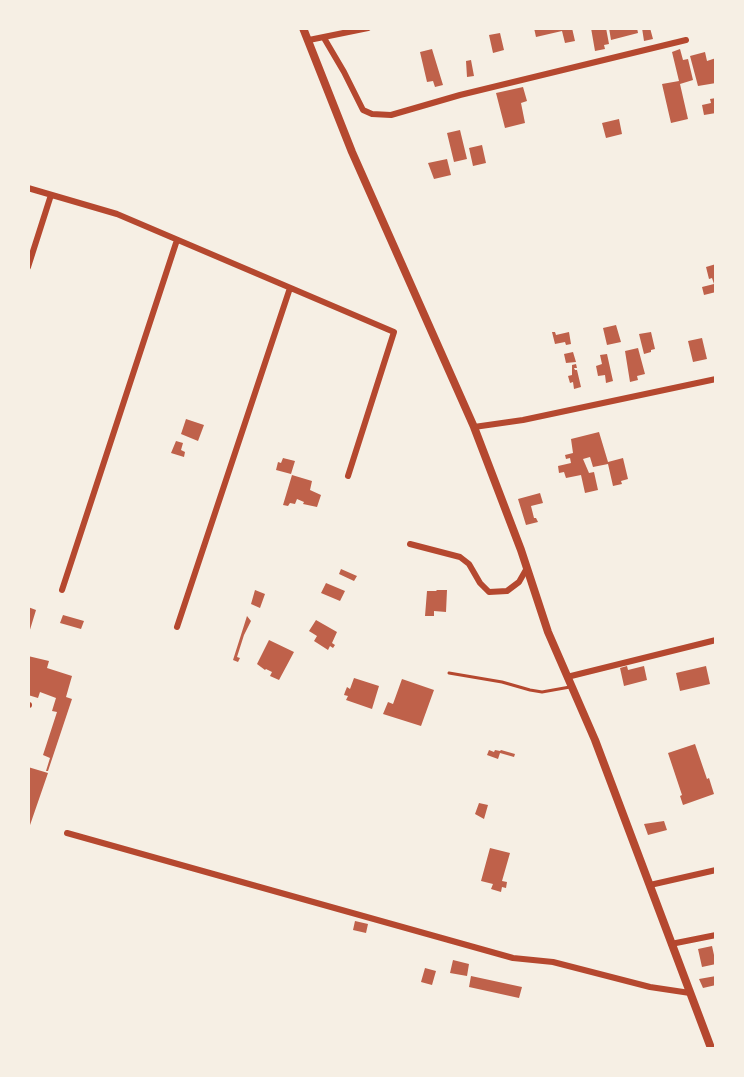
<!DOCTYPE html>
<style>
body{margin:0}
#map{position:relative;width:744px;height:1077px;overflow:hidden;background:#f6efe4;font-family:"Crimson Pro",serif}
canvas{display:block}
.frame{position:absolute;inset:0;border:30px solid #f6efe4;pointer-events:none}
</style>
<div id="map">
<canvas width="744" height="1077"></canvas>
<div class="frame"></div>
</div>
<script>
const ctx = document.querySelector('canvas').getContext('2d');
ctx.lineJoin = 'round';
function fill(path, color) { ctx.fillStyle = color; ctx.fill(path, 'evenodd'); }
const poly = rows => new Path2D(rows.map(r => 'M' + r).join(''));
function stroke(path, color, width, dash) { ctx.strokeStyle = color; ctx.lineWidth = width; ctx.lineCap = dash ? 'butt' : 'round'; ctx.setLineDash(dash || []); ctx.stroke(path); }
const building = poly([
 [534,28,572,28,575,41,565,43,562,31,536,37],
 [591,28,606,28,609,44,604,45,605,49,595,51],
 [609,28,637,28,638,33,611,40],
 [642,28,650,28,653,39,644,41],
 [500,33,504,50,493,53,489,35],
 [432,49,443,85,435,87,433,81,427,82,420,52],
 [680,49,683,60,688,59,693,80,680,84,688,119,671,123,662,84,679,81,672,52],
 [705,52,707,61,716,58,716,83,698,86,690,56],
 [471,60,474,76,467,77,466,61],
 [523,87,527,101,521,103,525,123,505,128,496,93],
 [716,98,716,113,704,115,702,105,711,103,710,99],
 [619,119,622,134,606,138,602,123],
 [460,130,467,159,454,162,447,133],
 [482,145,486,163,473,166,469,148],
 [447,159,451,175,434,179,428,163],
 [716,264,716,292,704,295,702,287,714,284,712,278,709,279,706,267],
 [616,325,621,342,607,345,603,328],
 [552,332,555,332,556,335,569,332,571,344,566,345,565,342,555,344],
 [651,332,655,349,651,350,651,352,644,354,639,334],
 [702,338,707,359,693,362,688,341],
 [638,348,645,374,637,376,638,380,630,382,625,351],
 [573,352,576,362,566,363,564,354],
 [607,354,613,381,606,383,605,375,598,376,596,366,602,364,600,355],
 [576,364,577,368,574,368,575,370,577,370,581,387,574,389,573,382,570,383,568,376,572,375,572,365],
 [186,419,204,425,198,441,181,434],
 [599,432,608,462,623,458,628,479,621,481,622,484,613,486,608,464,593,467,590,457,583,459,589,473,594,472,598,490,585,493,581,475,566,478,564,472,559,473,558,466,571,463,570,458,566,459,565,455,573,453,571,439],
 [176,441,183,443,181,450,185,452,184,457,171,453],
 [283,458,295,461,291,474,276,470,278,462,281,463],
 [292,475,312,481,310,490,321,495,317,507,303,504,304,502,297,499,295,504,290,503,288,506,283,505],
 [540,493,543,503,531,506,534,518,536,518,538,522,526,525,518,499],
 [341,569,357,576,354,581,339,574],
 [326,583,345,591,340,601,321,593],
 [255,590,265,594,260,608,251,604],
 [437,590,447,590,446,612,434,611,434,616,425,616,427,591,436,591],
 [28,607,36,610,29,633,28,633],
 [63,615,84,621,81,629,60,623],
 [247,616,251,621,244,635,237,657,240,658,238,662,233,660],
 [316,620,337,632,332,643,335,645,333,648,330,646,328,650,314,641,317,636,309,631],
 [269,640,294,652,279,680,270,676,272,672,266,669,265,670,257,664],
 [28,656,49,661,47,668,72,676,66,697,72,699,48,771,46,771,50,758,43,755,57,712,52,711,56,698,40,692,38,698,28,695],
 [627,666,628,670,644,666,647,680,624,686,620,668],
 [706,666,710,684,680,691,676,673],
 [354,678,379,686,372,709,346,700,348,696,344,695,345,692,347,687,350,689],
 [402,679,434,690,421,726,383,714,388,702,393,704],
 [695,744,707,779,709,778,714,794,683,805,680,796,682,795,668,753],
 [489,750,494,752,495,750,500,751,501,750,515,754,514,757,500,753,498,759,487,755],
 [28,767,48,773,29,828,28,828],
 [479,803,488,805,484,819,475,814],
 [664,821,667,830,648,835,644,824],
 [490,848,510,853,502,881,507,882,506,888,502,887,501,892,491,889,493,884,481,881],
 [355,921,368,924,366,933,353,930],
 [712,946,716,964,702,967,698,949],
 [453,960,469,964,467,976,450,973],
 [425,968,436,971,432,985,421,982],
 [471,976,522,987,519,998,469,987],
 [716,976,716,985,703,988,699,979]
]);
const service = poly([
 [449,673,502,682,530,690,542,692,570,687]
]);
const minor = poly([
 [324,38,344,72,363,110,372,114,391,115,460,95,686,40],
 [309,40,368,28],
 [28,188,117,214,394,332,348,476],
 [28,267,51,195],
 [474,427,523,420,716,379],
 [410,544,460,557,469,564,480,583,489,592,507,591,519,582,527,568],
 [62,590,177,240],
 [177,627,290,288],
 [567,677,716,640],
 [28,705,29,705],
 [67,833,513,958,553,962,650,987,690,993],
 [650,885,716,870],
 [671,944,716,935]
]);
const tertiary = poly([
 [303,28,352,152,474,427,521,550,548,632,595,740,711,1048]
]);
fill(building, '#bf614a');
stroke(service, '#b5482f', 3);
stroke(minor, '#b5482f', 6);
stroke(tertiary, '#b5482f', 8);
</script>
